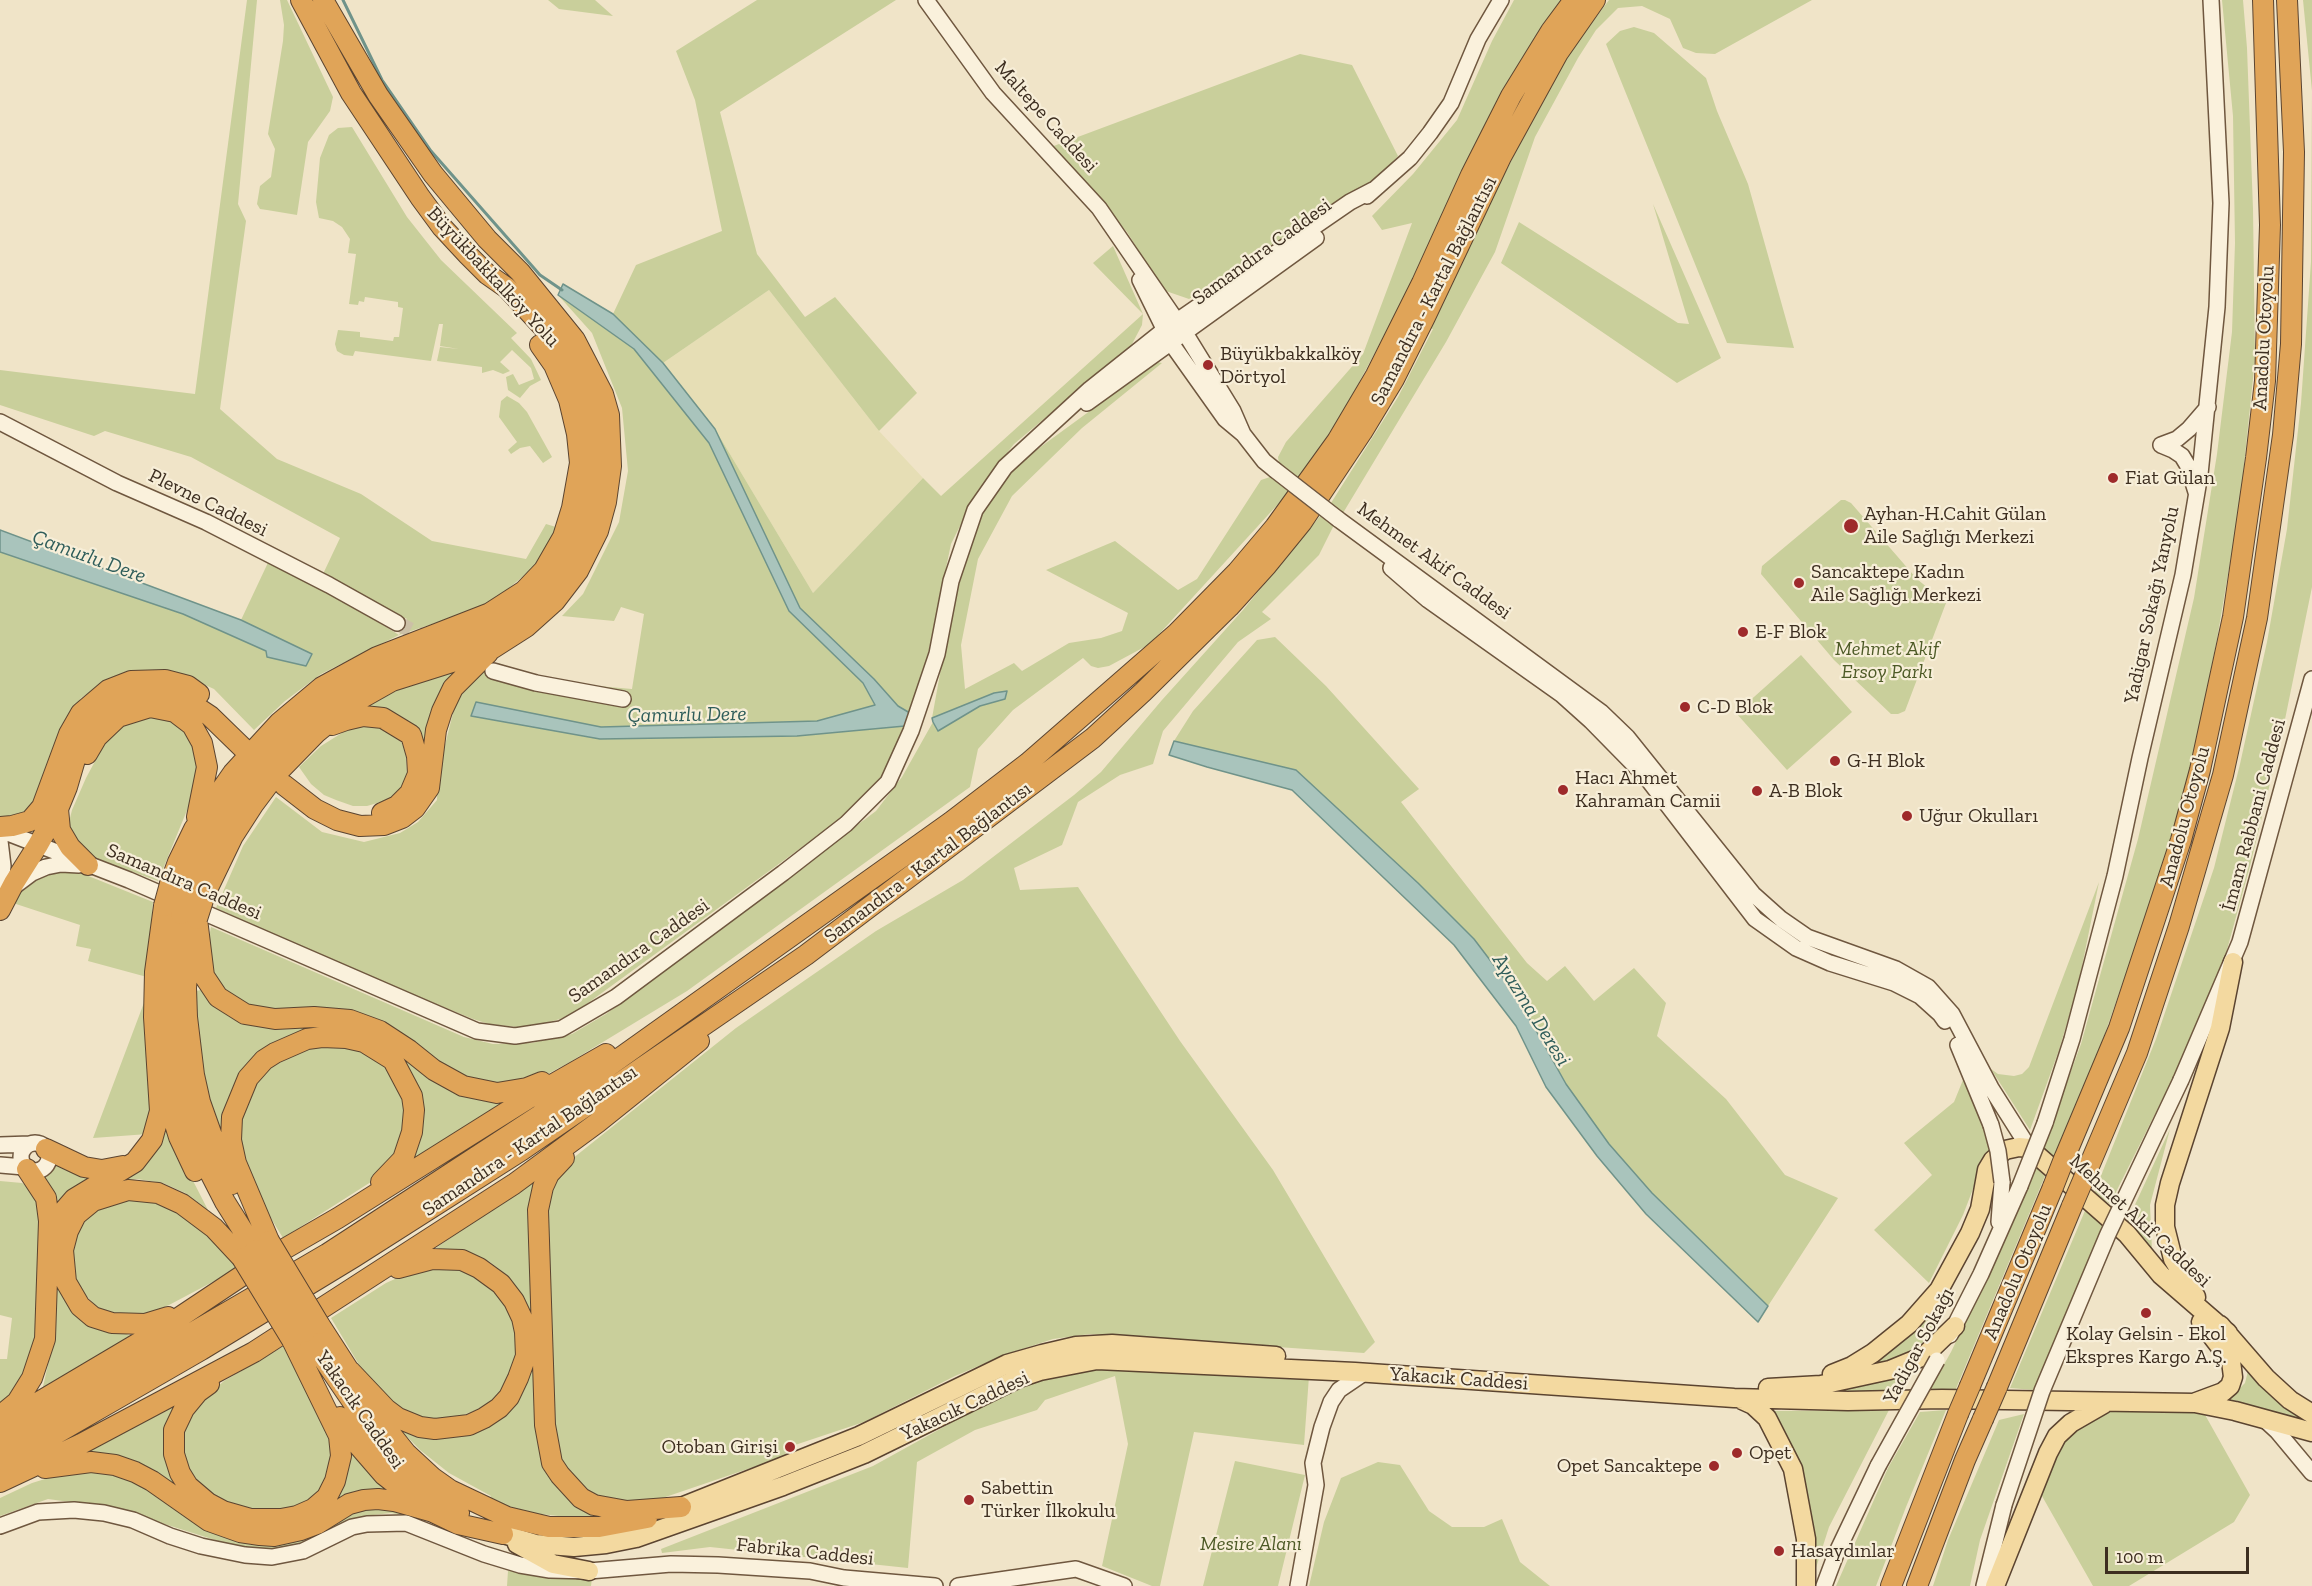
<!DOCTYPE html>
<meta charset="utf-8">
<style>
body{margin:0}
#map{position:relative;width:2312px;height:1586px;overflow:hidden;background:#f0e4c8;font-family:"Zilla Slab",serif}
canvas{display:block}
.scale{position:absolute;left:2105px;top:1547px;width:144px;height:27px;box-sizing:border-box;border:3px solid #3d2e20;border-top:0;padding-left:8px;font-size:18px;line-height:21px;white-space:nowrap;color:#3d2e20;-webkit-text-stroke:4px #f7eed8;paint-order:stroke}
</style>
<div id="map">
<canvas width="2312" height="1586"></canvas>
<div class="scale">100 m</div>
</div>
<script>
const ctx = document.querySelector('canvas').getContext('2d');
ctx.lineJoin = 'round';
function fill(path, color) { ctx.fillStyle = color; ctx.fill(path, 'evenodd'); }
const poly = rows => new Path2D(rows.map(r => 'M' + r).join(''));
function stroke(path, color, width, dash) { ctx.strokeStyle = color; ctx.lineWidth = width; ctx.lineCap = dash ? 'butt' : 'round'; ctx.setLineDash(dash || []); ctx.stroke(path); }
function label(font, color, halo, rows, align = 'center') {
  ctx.font = font + ' "Zilla Slab",serif'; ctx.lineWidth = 4.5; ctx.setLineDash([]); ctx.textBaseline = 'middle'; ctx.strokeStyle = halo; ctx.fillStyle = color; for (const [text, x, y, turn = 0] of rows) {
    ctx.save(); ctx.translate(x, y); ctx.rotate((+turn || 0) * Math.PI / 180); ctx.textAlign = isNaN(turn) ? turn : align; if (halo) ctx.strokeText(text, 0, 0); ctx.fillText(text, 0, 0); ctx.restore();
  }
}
const farmland = poly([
 [769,290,879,431,923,478,813,593,715,429,663,363]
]);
const green = poly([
 [247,0,257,0,238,204,246,221,220,409,277,459,361,494,432,541,526,559,546,524,556,527,538,564,487,606,399,635,321,674,285,701,254,730,214,689,192,679,96,688,81,698,67,718,37,797,25,814,0,817,0,552,183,614,306,666,312,654,241,620,273,552,323,574,340,538,191,457,105,431,94,436,0,405,0,370,195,394],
 [345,589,407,619,399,635,339,598],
 [280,0,287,0,333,97,330,111,308,142,297,215,267,210,260,209,257,204,260,186,271,177,275,149,268,134,283,41,284,25],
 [548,0,595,0,613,16,559,9],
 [757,0,896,0,720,112,757,254,805,317,835,297,917,393,879,431,769,290,663,363,613,314,636,265,722,231,695,100,676,51],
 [1514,0,1562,0,1544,24,1379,345,1341,416,1298,479,1279,464,1278,457,1286,442,1363,354,1412,223,1382,230,1372,216,1413,174,1457,120,1492,41],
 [1609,0,1812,0,1715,54,1696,53,1683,48,1670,19,1642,6,1618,8,1596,30,1578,58,1535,137,1495,252,1446,342,1343,513,1331,503,1398,397,1433,329,1430,328,1498,187,1548,88,1570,52],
 [2222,0,2243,0,2247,48,2253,209,2255,359,2240,504,2217,639,2193,759,2159,879,2095,1062,2055,1162,2042,1150,2081,1044,2138,839,2194,598,2217,454,2232,332,2235,243,2233,116],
 [2303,0,2312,0,2312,587,2282,734,2250,866,2225,957,2187,1050,2110,1204,2094,1193,2156,1039,2214,868,2240,764,2267,642,2287,529,2301,403,2311,262,2312,91],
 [1634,27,1654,33,1706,78,1717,111,1748,184,1794,348,1727,343,1606,44,1620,31],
 [1300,54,1352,65,1398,156,1368,191,1189,299,1163,290,1127,232,1051,147],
 [352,127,407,217,441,260,517,333,511,338,531,359,541,380,530,386,520,398,508,390,506,377,513,374,519,385,534,379,531,368,512,350,500,362,510,371,503,374,493,370,482,373,482,367,437,361,440,347,459,349,440,346,443,324,439,324,431,361,355,351,353,356,344,355,337,351,335,344,338,330,360,332,360,337,393,341,394,337,399,337,403,308,398,307,398,302,365,297,364,302,359,301,358,305,349,304,356,254,348,253,350,239,342,227,333,221,319,218,316,202,320,158,329,135,338,128],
 [1653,204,1721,358,1677,383,1501,263,1519,222,1678,323,1689,324],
 [1113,246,1143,314,1142,325,1131,346,1014,444,978,490,951,544,915,716,898,706,874,679,800,608,715,429,813,593,923,478,941,496,1143,314,1093,263],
 [558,295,634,349,709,443,789,611,863,683,875,706,817,721,601,727,476,702,472,716,600,739,797,736,905,726,888,768,876,785,846,815,577,1011,560,1019,538,1025,518,1027,489,1024,473,1019,363,974,216,908,243,846,276,797,322,832,364,842,400,833,418,822,437,800,438,773,453,713,462,688,481,670,498,663,552,682,632,689,644,614,621,607,614,621,562,616,583,594,619,522,628,471,622,408,592,333],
 [1157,362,1162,363,1082,428,1012,496,978,559,961,645,965,689,1014,663,1022,671,1069,643,1101,638,1122,631,1128,613,1046,570,1115,541,1178,590,1197,579,1261,480,1270,477,1290,491,1150,644,1109,666,1098,668,1091,666,1083,658,1013,710,978,749,970,787,687,991,570,1062,531,1083,502,1086,474,1082,446,1069,422,1051,245,1006,225,992,212,969,207,948,211,927,464,1037,493,1044,532,1043,572,1034,606,1014,876,811,902,777,933,722,938,731,980,706,1005,699,994,693,932,718,961,558,979,518,1013,467],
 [507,396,519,403,527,412,552,457,543,463,530,446,520,448,511,454,508,450,517,442,499,417,501,401],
 [1841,500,1845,500,1851,503,1917,579,1946,603,1905,711,1898,714,1891,714,1834,660,1761,574,1762,566],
 [1321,515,1334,525,1319,555,1262,612,1271,619,1238,642,1163,731,1153,764,1120,775,1078,802,1062,845,1014,868,1020,890,1078,887,1180,1041,1273,1170,1375,1342,1364,1353,1090,1334,1053,1339,1007,1354,955,1376,864,1422,792,1446,783,1457,642,1505,601,1501,571,1480,554,1446,544,1243,551,1189,572,1159,736,1028,876,931,963,880,1074,795,1101,772,1162,700,1243,610],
 [1275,637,1326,686,1419,789,1401,802,1527,963,1547,981,1565,966,1594,1001,1634,968,1666,1003,1657,1036,1726,1099,1785,1175,1838,1198,1768,1306,1652,1193,1609,1144,1566,1084,1515,993,1474,939,1418,883,1296,770,1174,741,1193,711,1257,640],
 [1801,655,1852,712,1787,770,1736,713],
 [463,666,425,763,408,723,387,711,367,707,393,692],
 [149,717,159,717,181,724,196,744,199,781,158,881,85,855,68,826,72,810,86,778,108,737,124,725],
 [353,726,381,726,394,734,402,743,406,754,407,774,400,790,391,799,367,806,353,806,336,800,324,795,311,784,299,767,321,746],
 [57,870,76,871,153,902,147,977,88,961,91,949,76,946,80,925,13,903,23,889,39,876],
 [2099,882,2078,986,2059,1050,2030,1130,1991,1069,1998,1074,2014,1076,2022,1074,2029,1067],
 [201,990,213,1006,233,1019,256,1026,294,1027,316,1024,352,1027,376,1035,456,1091,481,1098,512,1097,410,1164,418,1145,422,1125,419,1124,418,1098,410,1078,399,1059,375,1041,351,1032,325,1031,304,1033,278,1044,257,1058,241,1076,226,1115,225,1141,222,1141,202,1081,195,1020,196,991],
 [145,1000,152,1089,148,1134,93,1138],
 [317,1043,356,1047,389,1068,407,1105,400,1152,374,1180,283,1238,250,1184,237,1128,250,1084,269,1063],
 [1965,1075,1987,1136,1991,1154,1981,1168,1963,1215,1929,1283,1874,1230,1932,1175,1904,1143,1954,1102],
 [166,1116,190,1175,208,1210,185,1193,163,1183,137,1179,105,1184],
 [2170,1129,2150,1205,2152,1251,2127,1222],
 [58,1158,99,1173,54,1210,50,1191,43,1176,52,1169],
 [2036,1167,2045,1176,1955,1391,1929,1391,1951,1352,2007,1235],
 [542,1173,531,1199,529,1232,533,1324,527,1304,507,1275,490,1262,468,1252,436,1248],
 [0,1181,22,1183,35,1191,40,1200,36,1354,14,1394,0,1404,0,1359,7,1359,12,1318,0,1315],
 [125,1198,146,1199,169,1205,200,1224,239,1268,169,1305,145,1315,115,1316,98,1308,76,1285,70,1255,81,1222,90,1213],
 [2087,1206,2106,1223,2034,1390,2010,1388],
 [54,1258,58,1280,117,1330,131,1336,42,1391,55,1334],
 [456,1267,477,1274,510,1306,520,1341,514,1369,507,1384,493,1400,476,1410,461,1416,442,1420,426,1419,407,1412,392,1404,364,1373,331,1318,386,1283,415,1270],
 [1951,1292,1938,1321,1927,1340,1908,1354,1841,1380,1874,1362,1904,1341,1933,1314],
 [284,1346,332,1435,332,1469,319,1493,309,1502,284,1511,247,1510,216,1498,192,1477,185,1463,183,1444,184,1427,199,1403,224,1381],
 [533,1354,542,1456,604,1515,577,1518,530,1513,489,1500,491,1496,449,1473,420,1450,390,1419,473,1426],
 [1921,1361,1902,1391,1848,1396,1824,1395,1864,1384],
 [1100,1365,1309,1376,1304,1445,1194,1432,1160,1586,1152,1586,1102,1566,1128,1444,1115,1376,1045,1400,1037,1410,975,1430,917,1462,908,1568,710,1547,662,1553,661,1549,873,1466,1007,1392,1055,1373],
 [2248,1371,2312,1421,2312,1423,2227,1401,2245,1383],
 [177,1403,169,1469,177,1487,130,1460,110,1455,89,1452],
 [1889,1410,1829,1527,1815,1571,1803,1479,1788,1438,1773,1411],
 [1946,1410,1906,1507,1876,1586,1836,1586,1888,1468,1920,1412],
 [2127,1410,2204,1413,2250,1495,2234,1522,2129,1586,2093,1586,2038,1489,2055,1445,2093,1414],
 [2024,1414,1980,1540,1970,1586,1933,1586,1948,1540,1999,1420],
 [347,1439,400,1494,327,1508],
 [1235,1461,1305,1475,1278,1586,1203,1586],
 [1378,1462,1400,1465,1429,1511,1452,1527,1484,1527,1502,1519,1520,1562,1550,1586,1309,1586,1324,1522,1341,1478],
 [107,1468,139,1481,209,1530,257,1545,306,1538,362,1505,411,1511,408,1516,391,1513,364,1516,345,1522,309,1543,279,1551,253,1552,114,1508,48,1499,0,1516,0,1498,32,1483,71,1471],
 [508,1571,592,1578,591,1586,507,1586]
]);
const water = poly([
 [563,284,613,314,663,363,715,429,800,608,874,679,898,706,915,716,905,726,797,736,600,739,471,716,476,702,601,727,817,721,875,705,863,683,789,611,709,443,634,349,558,295,563,284],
 [0,530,241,620,312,654,306,666,267,657,266,651,183,614,0,552,0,530],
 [1007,691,1005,699,980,706,938,731,933,722,932,718,994,693,1007,691],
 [1174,741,1296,770,1418,883,1474,939,1515,993,1566,1084,1609,1144,1652,1193,1768,1306,1758,1322,1646,1214,1597,1156,1546,1087,1516,1026,1454,945,1292,790,1207,767,1169,755,1174,741]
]);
const stream = poly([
 [343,0,382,80,431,151,540,275,562,290]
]);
const secondaryTunnel = poly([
 [397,623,432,641]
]);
const secondary = poly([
 [926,0,993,93,1099,208,1185,333,1233,411,1243,434],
 [1367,196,1410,158,1430,133,1451,103,1478,39,1501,0],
 [1140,280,1171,343,1225,419,1243,434,1264,461,1275,470],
 [1087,403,1316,238],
 [0,422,117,483,206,522,329,585,397,623],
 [2161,445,2173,450,2182,456,2188,466,2196,492],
 [2161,445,2177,439,2189,429,2208,407],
 [1338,519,1601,712,1627,737,1753,894,1781,919,1807,937,1896,969,1928,987,1952,1014,1991,1088,2029,1148],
 [1391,568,1428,600,1562,695,1591,721,1646,777,1755,919,1796,948,1830,963,1894,983,1920,996,1940,1014,1945,1021],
 [493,671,536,683,623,699],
 [0,830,129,880,477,1031,515,1036,561,1029,616,997,783,873,846,824,888,782,911,731,937,654,951,581,975,510,1005,467,1090,389,1164,330,1350,202,1373,190],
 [0,841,3,866,0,890],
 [16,885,32,873,46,867,61,864,79,865],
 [1958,1045,1991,1125],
 [2181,1080,2240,942,2312,679],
 [2045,1123,2072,1039,2115,876,2140,758,2183,575,2200,474,2217,307,2221,203,2211,0],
 '21 1157a14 14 0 1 1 28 0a14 14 0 1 1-28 0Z',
 [0,1145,30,1144],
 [0,1165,24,1167],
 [1999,1222,2002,1182],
 [1950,1335,1981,1274,2020,1186],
 [2265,1420,2277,1431,2312,1473],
 [0,1526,38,1512,74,1510,104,1513,133,1520,170,1536,201,1546,245,1555,272,1557,303,1551,352,1527,367,1524,406,1523,484,1554,520,1565,550,1570,589,1571,671,1564,718,1565,810,1571,844,1578,935,1586],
 [958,1586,1076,1569,1124,1586],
 [1298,1586,1316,1485,1313,1463,1322,1427,1331,1402,1339,1390,1364,1373],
 [1824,1586,1836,1554,1878,1466],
 [1984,1586,2004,1505]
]);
const primary = poly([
 [2196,1297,2173,1259,2165,1227,2165,1205,2170,1183,2220,1028,2233,962],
 [2220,1325,2266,1378,2290,1400,2312,1414],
 [1832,1374,1852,1366,1873,1353,1909,1324,1939,1290,1970,1233,1980,1209,1987,1170,1993,1160,2005,1150,2019,1147,2029,1148,2127,1234,2161,1275,2228,1333],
 [1768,1388,1821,1385,1890,1370,1924,1356,1955,1326],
 [1742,1400,1753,1405,1767,1418,1793,1469,1806,1539,1806,1586],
 [2196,1402,2223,1392,2230,1386,2233,1377,2231,1361,2201,1322],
 [681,1507,859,1436,1007,1364,1042,1354,1076,1346,1112,1344,1276,1356],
 [503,1534,536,1544,574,1547,606,1544,636,1538,783,1486,864,1454,1019,1378,1040,1371,1097,1360,1355,1372,1734,1398,1848,1401,1942,1399,2195,1403,2235,1411,2312,1432],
 [517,1544,553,1564,589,1571],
 [1995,1586,2048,1453,2057,1436,2071,1423,2104,1404]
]);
const highway = poly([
 [332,725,346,720,363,716,383,718,411,735,417,756,418,774,410,793,397,806,382,813],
 [87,754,97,737,118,717,150,707,175,712,192,725,202,743,207,767,197,817],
 [284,785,315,809,337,820,360,826,384,825,402,818,415,808,429,788,436,730,442,711,453,688,488,653],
 [58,809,60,830,70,847,88,865],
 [0,827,12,826,30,821,42,807,69,734,81,713,108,690,131,681,165,680,188,686,199,694],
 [170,884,178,862,194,829,233,773,279,723,322,687,377,657,490,613,524,591,544,570,563,537,572,508,580,463,577,434,569,400,554,365,540,345],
 [187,891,208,843,233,800,266,759,292,731,327,702,376,675,480,635,514,615,542,593,564,562,575,539,585,513,591,482,593,452,593,433,583,389,573,369,543,327,507,288,487,274,468,255,442,227,420,197,351,93,301,0],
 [205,894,233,836,253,805,277,773,316,733,353,703,392,681,490,650,526,627,555,601,578,571,598,531,606,502,611,466,609,415,603,394,575,340,520,272,487,239,433,174,378,95,323,0],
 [0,910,14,883,38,845,58,809,67,787,81,739,92,722,111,704,134,696,154,693,183,698,210,716,245,750],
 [181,914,172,971,170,1009,177,1086,202,1157,225,1202,255,1250],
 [197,919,204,976,218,997,245,1014,275,1019,314,1017,350,1020,380,1031,409,1050,434,1070,463,1086,497,1093,527,1088,542,1082],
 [193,936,189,950,186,988,187,1017,194,1075,200,1102,217,1150,232,1184],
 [165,1092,179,1137,195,1171],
 [46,1149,84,1167,102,1170,123,1166],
 [564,1158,549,1174,543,1187,538,1210,545,1425,552,1463,560,1475,581,1498,594,1505,627,1511,681,1507],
 [2064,1159,2119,1028,2181,840,2200,770,2233,617,2256,458,2265,381,2270,225,2263,0],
 [2084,1178,2137,1053,2179,926,2223,775,2257,618,2283,435,2291,344,2294,152,2287,0],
 [269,1241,236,1163,231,1140,232,1117,248,1078,264,1060,275,1053,307,1039,322,1037,346,1038,364,1042,393,1060,412,1096,414,1110,412,1132,403,1159,381,1182],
 [50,1242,61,1214,74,1199,135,1162,152,1140,160,1111,154,1017,155,972,164,906],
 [168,1317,145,1324,112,1323,93,1317,80,1306,66,1282,63,1250,68,1231,76,1215,93,1201,128,1190,158,1193,182,1204,214,1228,242,1258],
 [319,1324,386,1428,406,1453,433,1478,450,1490,507,1517,549,1527,599,1527,647,1518],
 [305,1332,395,1464,428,1493,459,1513],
 [350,1371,386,1409,398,1418,420,1427,435,1429,469,1425,484,1418,499,1408,509,1397,518,1378,526,1356,525,1332,522,1318,514,1301,501,1284,479,1268,462,1260,432,1259,398,1268],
 [209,1384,198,1392,184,1409,174,1430,174,1454,180,1473,188,1486,208,1503,223,1511,251,1519,281,1519,297,1516,313,1509,327,1497,335,1481,341,1456,339,1436,292,1340],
 [1970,1386,2053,1187],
 [1997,1387,2072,1206],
 [0,1416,17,1402,32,1378,45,1339,49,1221,46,1198,27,1169],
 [340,1417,358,1445,384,1475,421,1504],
 [0,1425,162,1329,267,1259,338,1218,529,1098,606,1054],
 [0,1445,327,1254,540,1115,951,822,1028,763,1177,633,1237,572,1275,527,1337,441,1376,375,1422,283,1471,175,1511,96,1551,31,1574,0],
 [0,1466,201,1350,354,1257,522,1150,806,955,1093,738,1143,692,1229,607,1267,565,1302,522,1362,432,1394,379,1425,317,1501,157,1558,53,1595,0],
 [45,1468,91,1462,115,1465,135,1472,152,1481,209,1521,240,1532,260,1535,274,1536,301,1530,317,1524,349,1504,364,1500,378,1499,394,1501,433,1512,458,1524,503,1534],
 [0,1482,81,1444,254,1352,514,1184,597,1123,699,1041],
 [1891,1586,1958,1414],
 [1917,1586,1965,1460,1983,1419]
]);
const secondaryBridge = poly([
 [1275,470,1338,519],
 [1991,1125,1998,1151,2002,1182],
 [2020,1186,2045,1123],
 [1878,1466,1937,1360],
 [2004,1505,2042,1391,2108,1234,2181,1080]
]);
const highwayBridge = poly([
 [164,906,170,884],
 [181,914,187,891],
 [197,919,205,894],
 [2053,1187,2064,1159],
 [2072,1206,2084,1178],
 [269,1241,319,1324],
 [255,1250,305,1332],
 [242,1258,292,1340],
 [1958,1414,1970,1386],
 [1983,1419,1997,1387]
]);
const markers = [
 [1208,365,6,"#9e2a2b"],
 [2113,478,6,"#9e2a2b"],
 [1851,526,8,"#9e2a2b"],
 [1799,583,6,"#9e2a2b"],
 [1743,632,6,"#9e2a2b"],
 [1685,707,6,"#9e2a2b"],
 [1835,761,6,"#9e2a2b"],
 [1563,790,6,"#9e2a2b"],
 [1757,791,6,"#9e2a2b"],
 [1907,816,6,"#9e2a2b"],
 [2146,1313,6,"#9e2a2b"],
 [790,1447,6,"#9e2a2b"],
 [1737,1453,6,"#9e2a2b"],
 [1714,1466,6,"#9e2a2b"],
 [969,1500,6,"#9e2a2b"],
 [1779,1551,6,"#9e2a2b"]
];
const streetNames = [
 ["Maltepe Caddesi",1046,117,48],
 ["Samandıra Caddesi",1262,252,-36],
 ["Büyükbakkalköy Yolu",493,277,47],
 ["Samandıra - Kartal Bağlantısı",1434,291,-63],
 ["Anadolu Otoyolu",2264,338,-87],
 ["Plevne Caddesi",208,503,26],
 ["Mehmet Akif Caddesi",1434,561,36],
 ["Yadigar Sokağı Yanyolu",2152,605,-78],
 ["İmam Rabbani Caddesi",2254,815,-75],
 ["Anadolu Otoyolu",2185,817,-75],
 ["Samandıra - Kartal Bağlantısı",928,863,-37],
 ["Samandıra Caddesi",184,882,23],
 ["Samandıra Caddesi",639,951,-35],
 ["Samandıra - Kartal Bağlantısı",530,1141,-34],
 ["Mehmet Akif Caddesi",2140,1221,43],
 ["Anadolu Otoyolu",2018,1272,-67],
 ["Yadigar Sokağı",1919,1346,-62],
 ["Yakacık Caddesi",1459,1379,4],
 ["Yakacık Caddesi",965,1406,-25],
 ["Yakacık Caddesi",360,1410,55],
 ["Fabrika Caddesi",805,1552,6]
];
const poiNames = [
 ["Büyükbakkalköy",1220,354],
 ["Dörtyol",1220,377],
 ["Fiat Gülan",2125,478],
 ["Ayhan-H.Cahit Gülan",1864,514],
 ["Aile Sağlığı Merkezi",1864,537],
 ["Sancaktepe Kadın",1811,572],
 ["Aile Sağlığı Merkezi",1811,595],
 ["E-F Blok",1755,632],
 ["C-D Blok",1697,707],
 ["G-H Blok",1847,761],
 ["Hacı Ahmet",1575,778],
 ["Kahraman Camii",1575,801],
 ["A-B Blok",1769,791],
 ["Uğur Okulları",1919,816],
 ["Kolay Gelsin - Ekol",2146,1334,"center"],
 ["Ekspres Kargo A.Ş.",2146,1357,"center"],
 ["Otoban Girişi",778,1447,"right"],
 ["Opet",1749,1453],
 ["Opet Sancaktepe",1702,1466,"right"],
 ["Sabettin",981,1488],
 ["Türker İlkokulu",981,1511],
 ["Hasaydınlar",1791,1551]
];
const parkNames = [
 ["Mehmet Akif",1887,649],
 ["Ersoy Parkı",1887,672],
 ["Mesire Alanı",1251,1544]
];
const waterNames = [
 ["Çamurlu Dere",89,557,20],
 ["Çamurlu Dere",687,715,-1],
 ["Ayazma Deresi",1531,1010,58]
];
fill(farmland, '#e6deb5');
fill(green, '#c9cf9b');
fill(water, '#a9c4bc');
stroke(water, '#6f938a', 1.5);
stroke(stream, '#6f938a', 3);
stroke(secondaryTunnel, '#ccc0a6', 15, [15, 8]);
stroke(secondary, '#6f573f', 18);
stroke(primary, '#5b4430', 21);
stroke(highway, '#5b4430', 22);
stroke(secondary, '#faf1dc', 15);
stroke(primary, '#f3d9a0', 18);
stroke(highway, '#e0a458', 20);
stroke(secondaryBridge, '#6f573f', 18, []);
stroke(highwayBridge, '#5b4430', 22, []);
stroke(secondaryBridge, '#faf1dc', 15);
stroke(highwayBridge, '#e0a458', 20);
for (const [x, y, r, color] of markers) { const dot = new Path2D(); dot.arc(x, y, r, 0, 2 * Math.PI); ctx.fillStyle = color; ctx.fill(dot); stroke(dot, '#f7eed8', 2); }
label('20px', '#3d2e20', '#f7eed8', streetNames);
label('20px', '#3d2e20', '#f7eed8', poiNames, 'left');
label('italic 20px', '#4d5a26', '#f7eed8', parkNames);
label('italic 21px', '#2f5d5a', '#f7eed8', waterNames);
</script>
